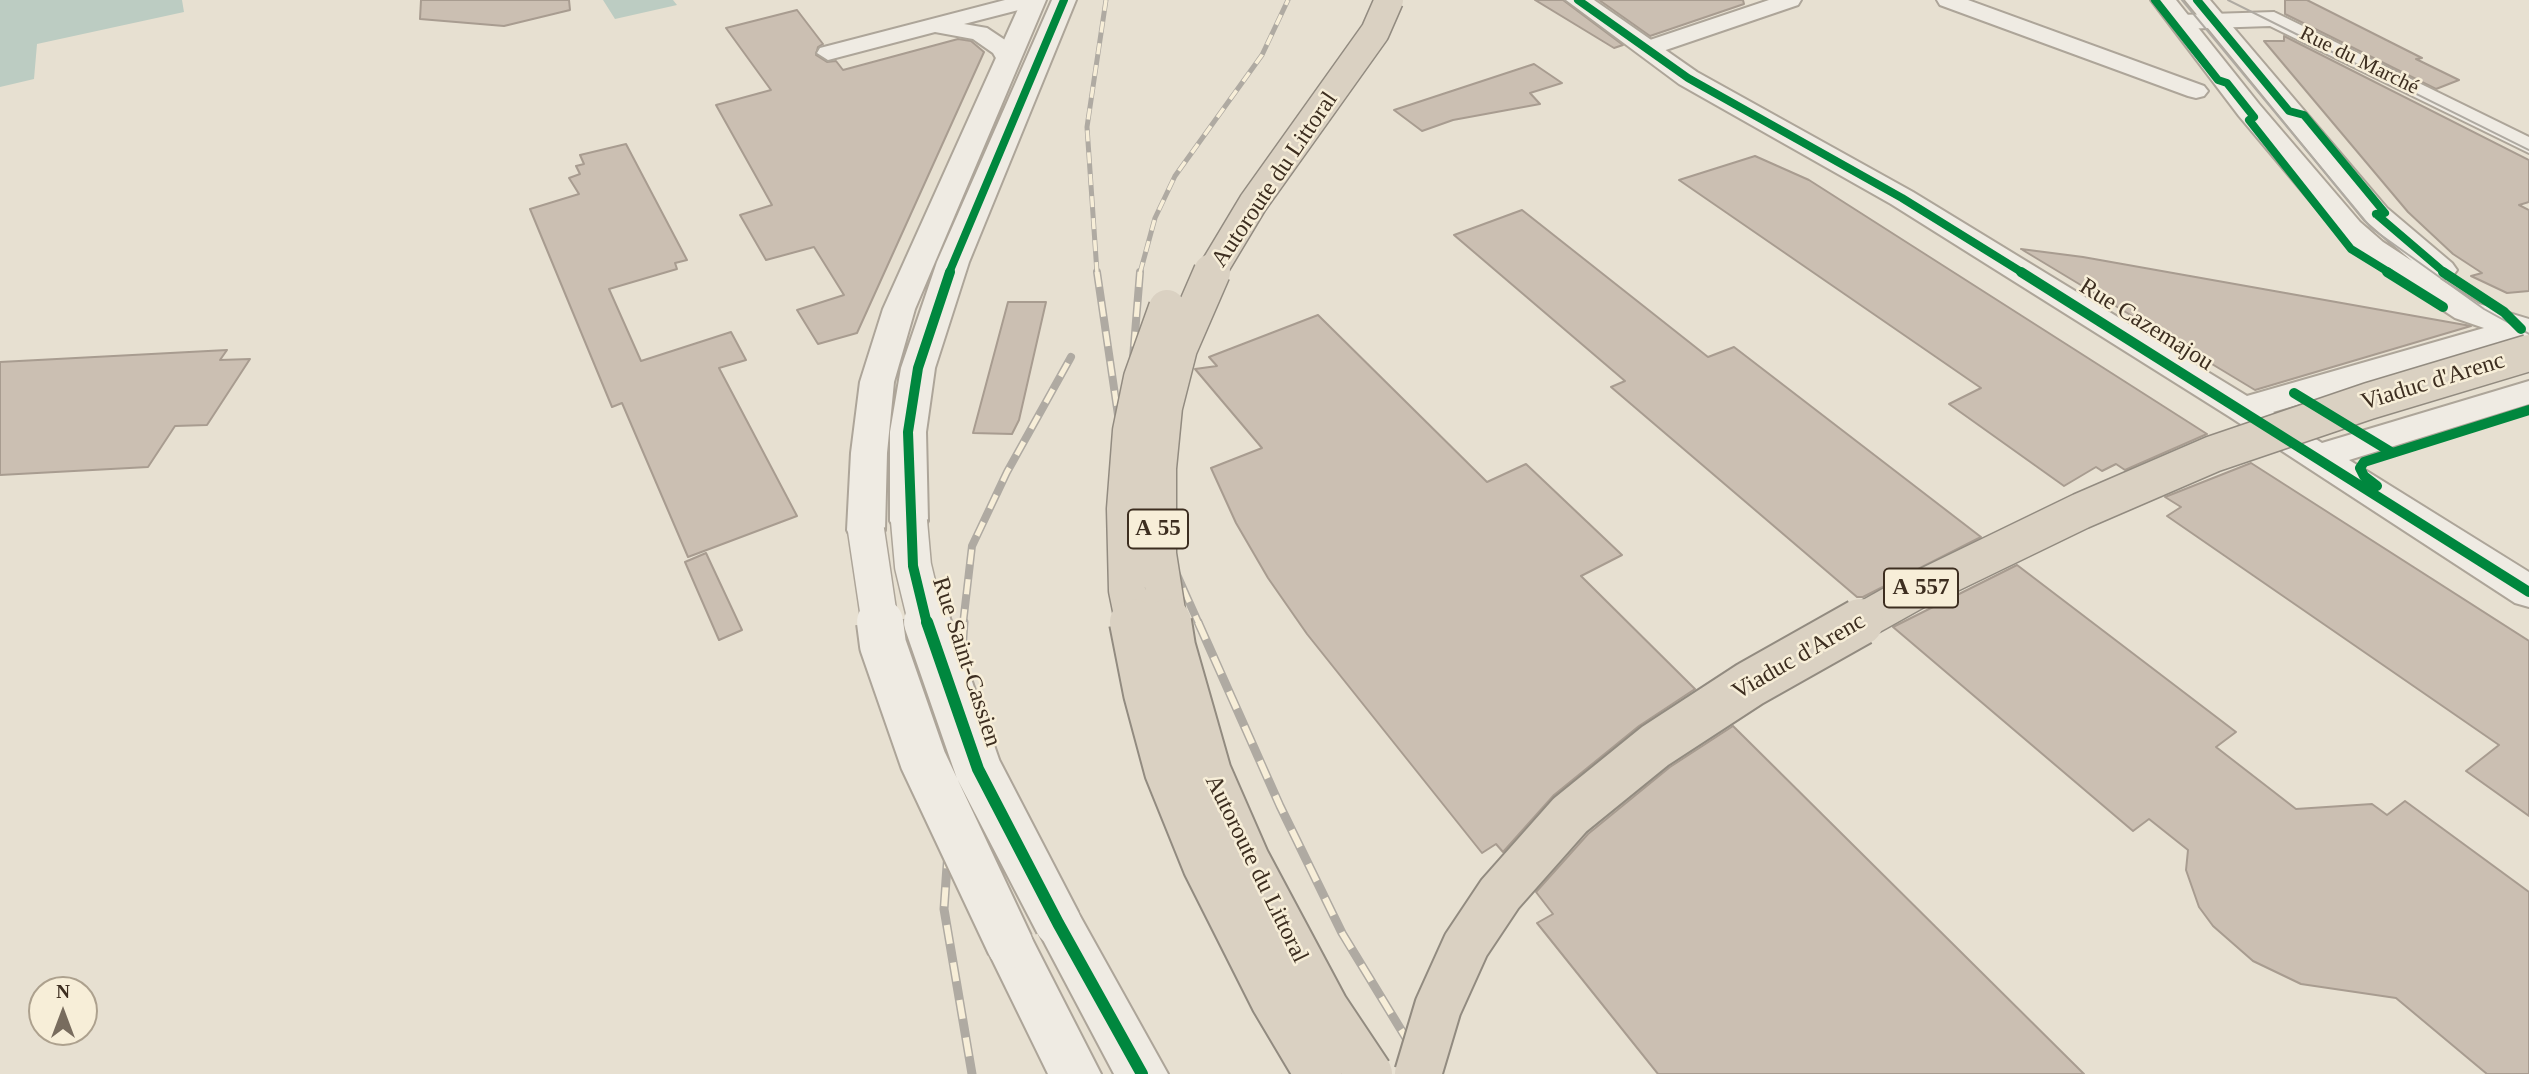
<!DOCTYPE html>
<meta charset="utf-8">
<style>
body{margin:0}
#map{position:relative;width:2529px;height:1074px;overflow:hidden;background:#e7e0d1;font-family:"Times New Roman",serif}
canvas{display:block}
.north{position:absolute;left:28px;top:976px;width:70px;height:70px;box-sizing:border-box;background:#f7eed8;border:2px solid #ada18e;border-radius:50%;rotate:0deg;font-size:19px;font-weight:700;line-height:28px;text-align:center;color:#3d2e20}
.north::after{content:'';display:block;margin:auto;width:24px;height:32px;background:#786c5e;clip-path:polygon(50% 0,100% 100%,50% 72%,0 100%)}
</style>
<div id="map">
<canvas width="2529" height="1074"></canvas>
<div class="north">N</div>
</div>
<script>
const ctx = document.querySelector('canvas').getContext('2d');
ctx.lineJoin = 'round';
function fill(path, color) { ctx.fillStyle = color; ctx.fill(path, 'evenodd'); }
const poly = rows => new Path2D(rows.map(r => 'M' + r).join(''));
function stroke(path, color, width, dash) { ctx.strokeStyle = color; ctx.lineWidth = width; ctx.lineCap = dash ? 'butt' : 'round'; ctx.setLineDash(dash || []); ctx.stroke(path); }
function label(font, color, halo, rows, align = 'center') {
  ctx.font = font + ' "Times New Roman",serif'; ctx.lineWidth = 5; ctx.setLineDash([]); ctx.textBaseline = 'middle'; ctx.strokeStyle = halo; ctx.fillStyle = color; for (const [text, x, y, turn = 0] of rows) {
    ctx.save(); ctx.translate(x, y); ctx.rotate((+turn || 0) * Math.PI / 180); ctx.textAlign = isNaN(turn) ? turn : align; if (halo) ctx.strokeText(text, 0, 0); ctx.fillText(text, 0, 0); ctx.restore();
  }
}
const water = poly([
 [0,0,182,0,184,12,37,44,34,79,0,87],
 [603,0,673,0,677,5,615,19]
]);
const building = poly([
 [421,0,569,0,570,10,504,26,420,19,421,0],
 [1535,0,1563,0,1623,45,1614,48,1535,0],
 [1599,0,1743,0,1744,4,1650,36,1599,0],
 [2285,0,2307,0,2422,58,2416,59,2459,80,2436,89,2285,14,2285,0],
 [797,10,823,44,818,47,816,55,827,62,836,61,843,70,958,39,971,41,984,52,857,333,818,344,797,310,844,295,814,247,766,260,740,215,772,205,716,105,771,90,726,28,797,10],
 [2284,36,2529,160,2529,202,2519,205,2529,210,2529,291,2507,293,2471,276,2482,273,2453,254,2408,212,2264,41,2284,41,2284,36],
 [1534,64,1562,83,1530,93,1540,104,1453,120,1422,131,1394,110,1534,64],
 [626,144,687,260,675,263,677,269,609,289,641,361,731,332,746,360,719,368,797,516,688,557,622,403,612,407,530,209,579,194,569,178,580,174,576,166,584,164,580,155,626,144],
 [1755,156,1809,180,2207,434,2125,470,2116,464,2102,471,2096,467,2064,486,1949,404,1981,388,1679,180,1755,156],
 [1522,210,1708,357,1734,347,1981,537,1863,597,1857,597,1611,387,1625,381,1454,235,1522,210],
 [2021,249,2083,257,2471,326,2255,390,2021,249],
 [1008,302,1046,302,1019,420,1012,434,973,433,1008,302],
 [1318,315,1487,482,1526,464,1622,555,1581,576,1695,689,1639,726,1554,795,1503,852,1496,844,1482,853,1307,634,1268,578,1236,523,1211,468,1262,448,1195,369,1217,366,1209,357,1318,315],
 [227,350,220,360,250,359,207,425,175,426,148,467,0,475,0,362,227,350],
 [2251,463,2529,641,2529,816,2466,771,2499,745,2167,516,2181,507,2165,497,2251,463],
 [706,553,742,630,719,640,685,562,706,553],
 [2017,565,2236,732,2216,747,2296,809,2372,804,2387,815,2405,801,2529,892,2529,1074,2487,1074,2396,998,2301,984,2253,961,2213,926,2199,907,2186,870,2188,850,2149,819,2133,831,1893,627,2017,565],
 [1733,726,2084,1074,1658,1074,1537,923,1553,914,1536,892,1588,834,1670,767,1733,726]
]);
const minor = poly([
 [1005,0,1041,0,1038,5,964,24,987,28,1011,44,1019,60,1016,65,1000,65,993,53,973,39,935,32,828,60,817,53,820,48,1005,0],
 [1769,0,1801,0,1798,5,1654,54,1646,56,1635,49,1638,44,1769,0],
 [1937,0,1968,0,2204,86,2208,91,2204,96,2196,98,2188,96,1940,5,1937,0],
 [2274,12,2529,137,2529,153,2270,26,2180,29,2169,22,2180,15,2274,12]
]);
const tertiary = poly([
 [1022,0,1046,0,915,309,894,382,887,453,885,530,880,540,866,544,852,540,847,530,851,453,860,382,883,309,1022,0],
 [1052,0,1076,0,969,262,935,368,926,432,928,521,922,531,909,535,896,531,890,521,890,432,901,368,937,262,1052,0],
 [1566,0,1594,0,1697,72,1913,192,2247,396,2484,328,2455,318,2361,256,2338,234,2239,116,2151,0,2176,0,2259,104,2360,222,2383,242,2412,261,2365,220,2185,0,2210,0,2387,208,2452,263,2457,270,2452,277,2440,279,2479,304,2529,319,2529,343,2517,340,2273,412,2322,443,2529,381,2529,404,2349,460,2529,572,2529,607,2515,603,2230,417,1891,204,1679,84,1566,0],
 [1058,901,1075,907,1168,1074,1114,1074,1034,923,1041,907,1058,901],
 [1010,922,1027,929,1101,1074,1048,1074,985,945,993,929,1010,922]
]);
const tram = poly([
 [2182,0,2371,228,2484,309,2529,334],
 [2228,0,2529,150]
]);
const railFar2 = poly([
 [1097,273,1087,127,1106,0],
 [1140,273,1155,218,1175,176,1262,55,1288,0]
]);
const railFar1 = poly([
 [1097,272,1119,422,1150,514,1199,624],
 [1140,272,1133,358,1137,409,1143,451,1167,531],
 [963,624,972,546,1007,472,1071,357]
]);
const rail = poly([
 [964,622,944,909,972,1074],
 [1198,622,1280,806,1342,933,1428,1074]
]);
const tertiaryBridgeFar1 = poly([
 [909,521,913,566,927,624],
 [866,530,880,624]
]);
const tertiaryBridge = poly([
 [880,622,883,645,923,760,1010,945],
 [927,622,978,769,1058,923]
]);
const motorwayBridgeFar2 = poly([
 [1211,273,1253,203,1375,32,1389,0]
]);
const motorwayBridgeFar1 = poly([
 [1134,624,1127,590,1125,509,1131,431,1142,378,1167,308],
 [1169,624,1158,554,1158,468,1164,407,1179,348,1212,272],
 [1857,624,1916,591,2081,511,2213,454,2369,401,2529,353]
]);
const motorwayBridge = poly([
 [1133,622,1147,693,1168,771,1206,865,1274,1000,1318,1074],
 [1168,622,1172,647,1208,773,1246,860,1325,1008,1369,1074],
 [1418,1074,1438,1007,1466,945,1500,894,1570,815,1655,746,1750,684,1860,622]
]);
const cyclewayFar2 = poly([
 [1578,0,1688,78,1902,198,2023,273],
 [2155,0,2218,80,2227,83,2254,117,2249,120,2351,249,2390,273],
 [2197,0,2289,111,2304,115,2385,213,2376,214],
 [2376,214,2445,273],
 [949,273,1064,0]
]);
const cyclewayFar1 = poly([
 [2021,272,2529,592],
 [2387,272,2443,307],
 [2443,272,2504,312,2521,329],
 [2294,393,2391,452],
 [2377,486,2364,476,2360,468,2364,462,2529,410],
 [927,624,913,566,908,432,918,368,950,272]
]);
const cycleway = poly([
 [927,622,978,769,1058,923,1142,1074]
]);
const farStreetnames = [
 ["Rue du Marché",2359,61,26]
];
const shields = [
 [1158,529,60],
 [1921,588,74]
];
const shieldNames = [
 ["A 55",1158,529],
 ["A 557",1921,588]
];
const streetNames = [
 ["Autoroute du Littoral",1275,180,-56],
 ["Rue Cazemajou",2146,325,32],
 ["Viaduc d'Arenc",2433,382,-17],
 ["Viaduc d'Arenc",1799,657,-30],
 ["Rue Saint-Cassien",966,662,72],
 ["Autoroute du Littoral",1256,869,64]
];
fill(water, '#bcccc2');
fill(building, '#cbbfb2');
stroke(building, '#a89c90', 2);
stroke(minor, '#ada599', 4);
stroke(tertiary, '#ada599', 4);
fill(minor, '#efebe3');
fill(tertiary, '#efebe3');
stroke(tram, '#afaaa2', 2);
stroke(railFar2, '#afaaa2', 5);
stroke(railFar1, '#afaaa2', 8);
stroke(rail, '#afaaa2', 9);
stroke(railFar2, '#f7eed8', 3.5, [11]);
stroke(railFar1, '#f7eed8', 5, [15]);
stroke(rail, '#f7eed8', 6, [19]);
stroke(tertiaryBridgeFar1, '#ada599', 39, []);
stroke(tertiaryBridge, '#ada599', 50, []);
stroke(motorwayBridgeFar2, '#928b80', 31, []);
stroke(motorwayBridgeFar1, '#928b80', 39, []);
stroke(motorwayBridge, '#928b80', 50, []);
stroke(tertiaryBridgeFar1, '#efebe3', 36);
stroke(tertiaryBridge, '#efebe3', 46);
stroke(motorwayBridgeFar2, '#dad1c2', 28);
stroke(motorwayBridgeFar1, '#dad1c2', 36);
stroke(motorwayBridge, '#dad1c2', 46);
stroke(cyclewayFar2, '#00873e', 8);
stroke(cyclewayFar1, '#00873e', 10);
stroke(cycleway, '#00873e', 12);
label('21px', '#3d2e20', '#f7eed8', farStreetnames);
for (const [x, y, w] of shields) { const box = new Path2D(); box.roundRect(x - w / 2, y - 19.5, w, 39, 5); ctx.fillStyle = '#f7eed8'; ctx.fill(box); stroke(box, '#3d2e20', 2); }
label('bold 23px', '#3d2e20', null, shieldNames);
label('24px', '#3d2e20', '#f7eed8', streetNames);
</script>
